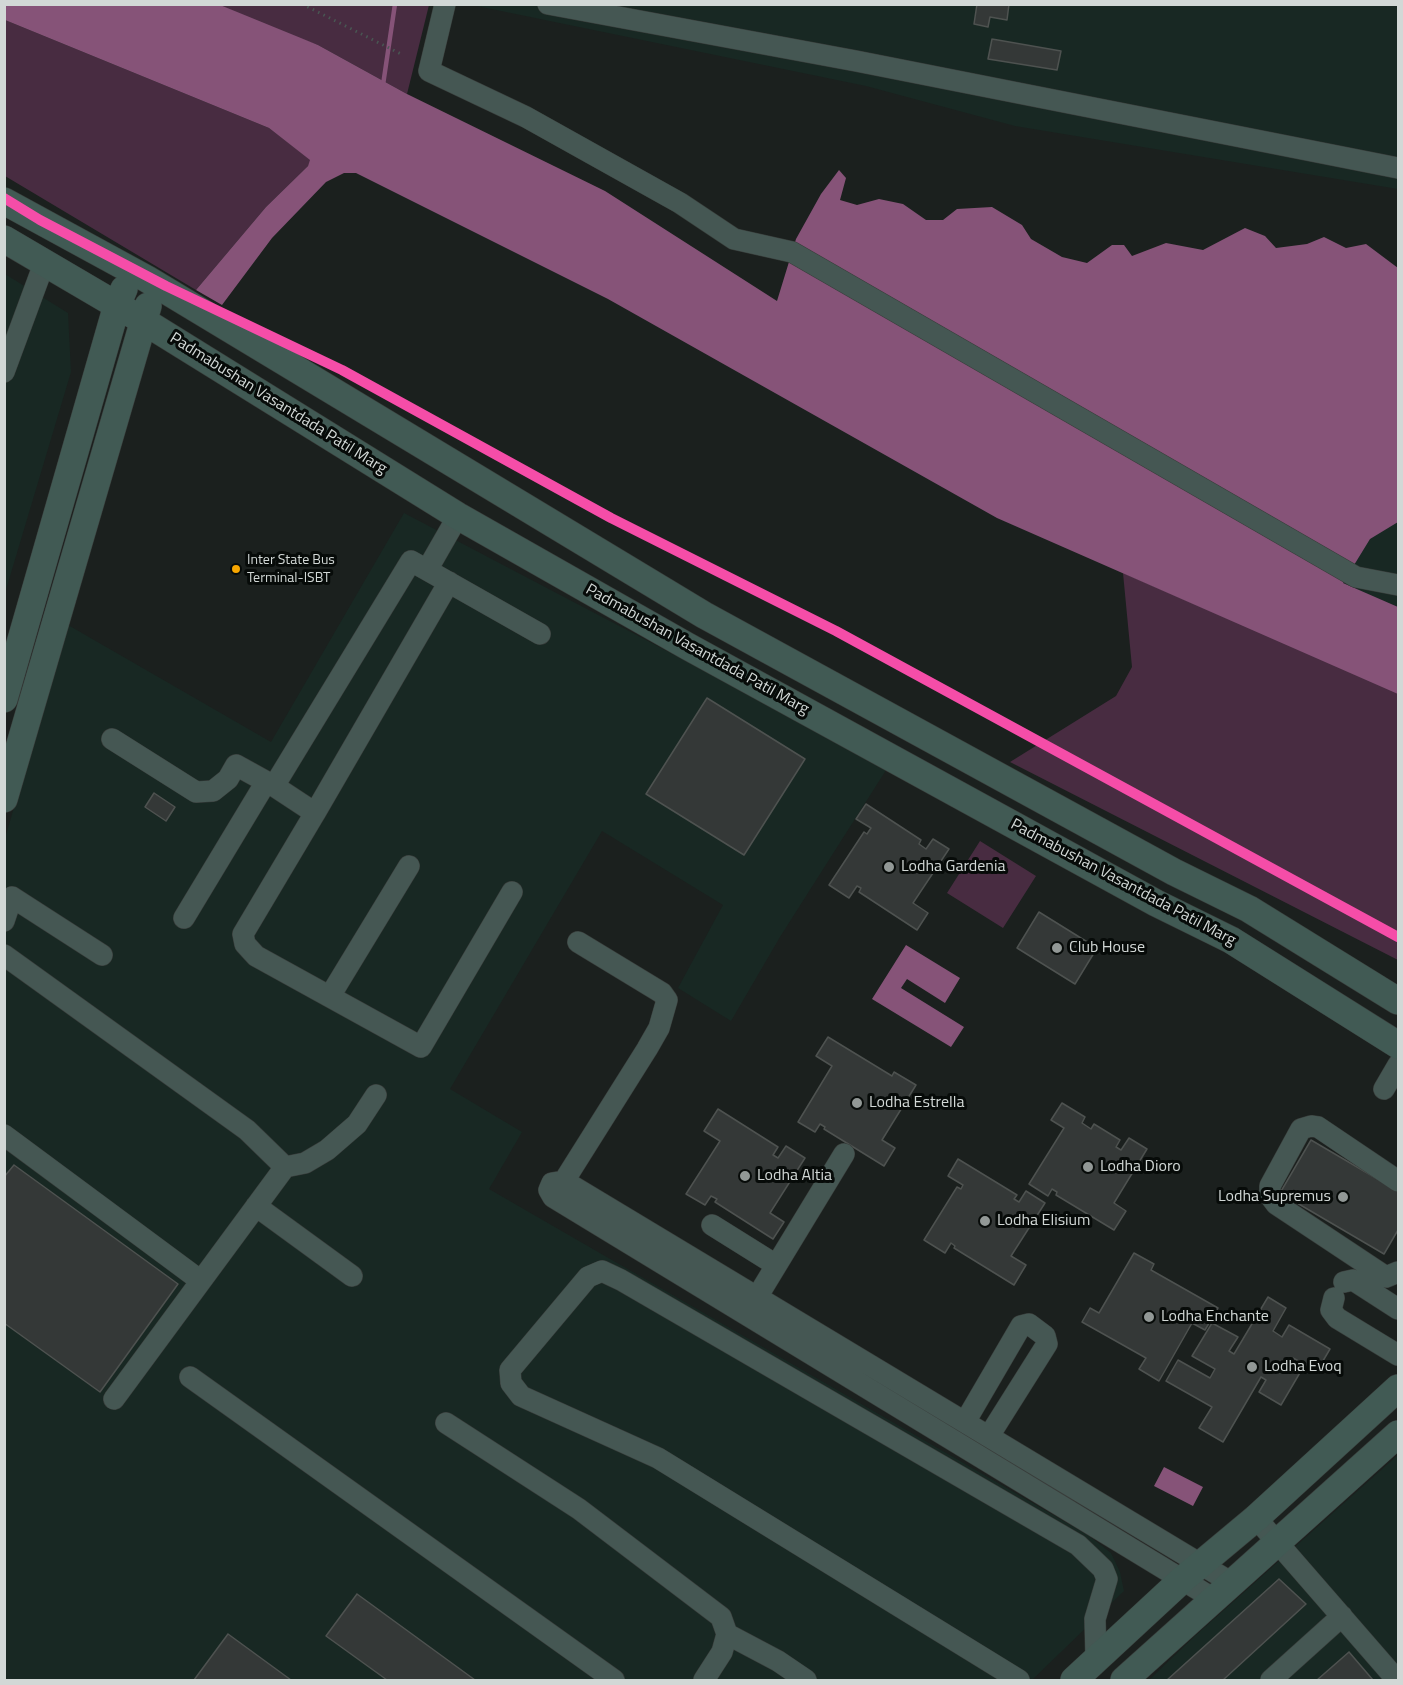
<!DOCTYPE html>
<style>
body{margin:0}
#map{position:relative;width:1403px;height:1685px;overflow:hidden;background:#1b201e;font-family:"Titillium Web",sans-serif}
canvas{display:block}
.frame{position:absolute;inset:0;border:6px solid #d2d8d6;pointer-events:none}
</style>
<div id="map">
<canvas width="1403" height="1685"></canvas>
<div class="frame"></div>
</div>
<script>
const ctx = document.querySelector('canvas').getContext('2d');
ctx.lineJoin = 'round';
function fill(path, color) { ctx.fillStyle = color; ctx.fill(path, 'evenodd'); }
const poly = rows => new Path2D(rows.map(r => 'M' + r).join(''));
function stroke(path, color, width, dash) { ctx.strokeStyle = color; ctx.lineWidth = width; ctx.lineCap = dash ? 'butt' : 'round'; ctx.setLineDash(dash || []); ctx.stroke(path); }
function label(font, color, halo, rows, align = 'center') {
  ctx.font = font + ' "Titillium Web",sans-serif'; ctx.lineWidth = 6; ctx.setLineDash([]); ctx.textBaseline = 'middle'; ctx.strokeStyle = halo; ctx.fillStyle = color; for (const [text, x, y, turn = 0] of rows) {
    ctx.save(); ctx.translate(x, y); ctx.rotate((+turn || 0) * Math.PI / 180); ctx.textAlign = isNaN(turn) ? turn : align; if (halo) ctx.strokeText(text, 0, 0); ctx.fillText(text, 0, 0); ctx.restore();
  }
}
const built = poly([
 [472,5,1398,5,1398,189,1015,126,866,86],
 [5,274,68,313,71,372,5,593],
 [1398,374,1398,607,1321,574],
 [404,513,888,767,780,937,731,1021,678,988,723,905,602,831,450,1089,522,1132,489,1189,1088,1535,1111,1553,1120,1572,1124,1591,1032,1680,5,1680,5,838,68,625,271,742],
 [1398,1455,1398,1680,1149,1680,1196,1635]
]);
const green = poly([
 [206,5,429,5,407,94,318,45],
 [5,20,269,128,311,160,308,166,266,207,196,290,5,176],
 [1123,573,1398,692,1398,960,1010,762,1116,696,1132,667],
 [980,841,1036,876,1003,928,947,893]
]);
const water = poly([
 [4,5,220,5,318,45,407,94,605,191,777,301,796,239,821,194,839,170,846,178,840,200,857,205,879,199,903,204,926,220,943,220,957,209,992,207,1022,225,1031,239,1062,257,1087,263,1112,245,1124,245,1132,256,1166,243,1203,250,1245,228,1265,236,1276,248,1307,244,1324,237,1346,248,1366,244,1398,268,1398,522,1370,539,1343,583,1398,607,1398,694,997,518,608,299,356,173,344,173,326,182,272,238,222,305,196,290,266,207,308,166,310,160,269,128,5,20],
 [906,945,960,978,945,1003,907,979,901,988,964,1027,951,1047,872,999],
 [1164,1467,1203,1487,1193,1506,1154,1486]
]);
const stream = poly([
 [383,85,395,4]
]);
const building = poly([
 [977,4,1009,4,1007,20,990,17,988,27,974,24,977,4],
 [992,39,1061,51,1057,70,988,59,992,39],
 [707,698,805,759,744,855,646,794,707,698],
 [154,793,175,807,166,821,145,807,154,793],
 [866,804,921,840,919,844,926,849,933,839,949,849,913,903,928,913,917,930,859,892,861,888,857,886,849,898,829,885,864,832,867,834,871,828,856,819,866,804],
 [1039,912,1097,948,1075,984,1017,948,1039,912],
 [828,1037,892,1076,894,1072,916,1085,882,1140,895,1148,884,1166,824,1129,825,1127,820,1124,815,1132,798,1122,832,1066,816,1056,828,1037],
 [1062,1103,1085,1117,1082,1123,1091,1129,1094,1124,1120,1140,1116,1147,1121,1150,1129,1138,1147,1149,1114,1203,1126,1211,1114,1230,1056,1195,1057,1192,1052,1189,1048,1196,1029,1184,1064,1128,1051,1120,1062,1103],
 [718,1109,778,1147,773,1155,778,1158,786,1146,805,1158,770,1213,784,1222,773,1239,715,1202,717,1199,711,1196,705,1205,686,1194,720,1141,704,1131,718,1109],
 [1311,1140,1398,1191,1398,1230,1384,1254,1280,1193,1311,1140],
 [958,1159,1017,1195,1014,1199,1019,1202,1026,1191,1045,1203,1011,1256,1026,1265,1014,1285,954,1248,955,1246,951,1243,945,1253,924,1240,957,1187,961,1189,963,1185,948,1176,958,1159],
 [14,1165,178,1284,100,1392,4,1323,4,1177,14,1165],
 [1134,1253,1154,1264,1151,1270,1218,1308,1205,1330,1192,1323,1159,1381,1139,1369,1146,1358,1082,1322,1090,1308,1099,1313,1134,1253],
 [1268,1297,1286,1308,1273,1331,1282,1337,1289,1325,1330,1349,1317,1371,1293,1358,1290,1364,1301,1371,1281,1405,1259,1392,1266,1380,1261,1377,1223,1442,1199,1428,1212,1407,1166,1381,1178,1360,1210,1378,1215,1369,1192,1356,1212,1323,1238,1337,1229,1351,1234,1354,1268,1297],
 [1279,1579,1306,1604,1223,1680,1167,1680,1279,1579],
 [357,1594,475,1680,387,1680,326,1636,357,1594],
 [228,1634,291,1680,194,1680,228,1634],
 [1349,1652,1373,1680,1317,1680,1349,1652]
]);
const path = poly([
 [302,4,401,54]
]);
const minor = poly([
 [445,4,429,71,526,117,680,203,734,239,792,252,1356,577,1398,585],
 [548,4,856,61,1398,168],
 [4,372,45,261],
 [458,516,427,570,540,634],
 [112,739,196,792,213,791,228,779,236,765,274,786,411,561,427,570],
 [274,786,315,813,449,582],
 [315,813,243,934,245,944,256,956,421,1047,512,892],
 [184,918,266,782],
 [4,921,12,897,102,955],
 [4,955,247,1130,285,1167],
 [330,996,409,866],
 [1384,1089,1398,1065],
 [4,1135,201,1281],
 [564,1181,647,1049,659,1028,667,1000,662,993,578,942],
 [1398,1181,1318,1127,1311,1126,1301,1129,1270,1186,1270,1196,1276,1204,1386,1277,1398,1272],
 [256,1206,352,1276],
 [712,1225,776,1265],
 [1344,1282,1353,1280,1398,1309],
 [1334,1298,1331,1310,1337,1318,1398,1355],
 [751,1307,844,1154],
 [190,1377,614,1680],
 [114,1399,285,1167,305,1163,327,1150,357,1124,376,1095],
 [965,1422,1021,1326,1029,1324,1045,1336,1047,1344,989,1436],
 [446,1423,579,1509,721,1617,727,1634,722,1652,704,1680],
 [1256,1518,1397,1680],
 [1214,1599,553,1197,549,1190,552,1183,564,1181,1232,1583],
 [727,1634,778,1661,806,1680],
 [1019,1680,658,1458,521,1396,511,1383,510,1370,588,1277,602,1271,621,1280,1078,1545,1103,1569,1107,1579,1095,1619,1096,1659],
 [1271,1680,1342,1616]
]);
const major = poly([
 [4,201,147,279,704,615,1174,872,1249,909,1398,1001],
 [4,239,142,320,458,516,687,646,1156,903,1231,940,1398,1045],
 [4,699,117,305,124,289],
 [4,799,148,306],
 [1074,1680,1183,1579,1256,1518,1398,1388],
 [1124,1680,1398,1434]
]);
const metro1 = poly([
 [4,198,40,220,166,286,342,370,611,518,836,631,1398,937]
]);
const markers = [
 [236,569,5,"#f7a600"],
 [889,867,6,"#929896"],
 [1057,948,6,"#929896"],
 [857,1103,6,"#929896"],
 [1088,1167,6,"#929896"],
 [745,1176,6,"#929896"],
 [1343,1197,6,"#929896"],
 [985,1221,6,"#929896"],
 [1149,1317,6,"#929896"],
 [1252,1367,6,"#929896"]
];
const busNames = [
 ["Inter State Bus",247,561],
 ["Terminal-ISBT",247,579]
];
const streetNames = [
 ["Padmabushan Vasantdada Patil Marg",278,404,32],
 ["Padmabushan Vasantdada Patil Marg",697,650,29],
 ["Padmabushan Vasantdada Patil Marg",1123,883,28]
];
const poiNames = [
 ["Lodha Gardenia",901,867],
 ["Club House",1069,948],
 ["Lodha Estrella",869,1103],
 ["Lodha Dioro",1100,1167],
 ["Lodha Altia",757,1176],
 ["Lodha Supremus",1331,1197,"right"],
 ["Lodha Elisium",997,1221],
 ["Lodha Enchante",1161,1317],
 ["Lodha Evoq",1264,1367]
];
fill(built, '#182823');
fill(green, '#482c41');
fill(water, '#865378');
stroke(stream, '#865378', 4.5);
fill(building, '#343837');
stroke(building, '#4e5250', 1.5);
stroke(minor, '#393d3b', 22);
stroke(major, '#393d3b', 28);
stroke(path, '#495653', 3, [1.5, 4.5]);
stroke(minor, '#455753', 21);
stroke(major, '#415a54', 27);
stroke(metro1, '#f54da8', 10);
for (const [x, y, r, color] of markers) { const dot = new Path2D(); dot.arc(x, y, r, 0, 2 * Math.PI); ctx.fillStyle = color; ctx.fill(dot); stroke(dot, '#070b09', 2); }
label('14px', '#d2d8d6', '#070b09', busNames, 'left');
label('16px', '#d2d8d6', '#070b09', streetNames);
label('16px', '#d2d8d6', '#070b09', poiNames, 'left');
</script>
